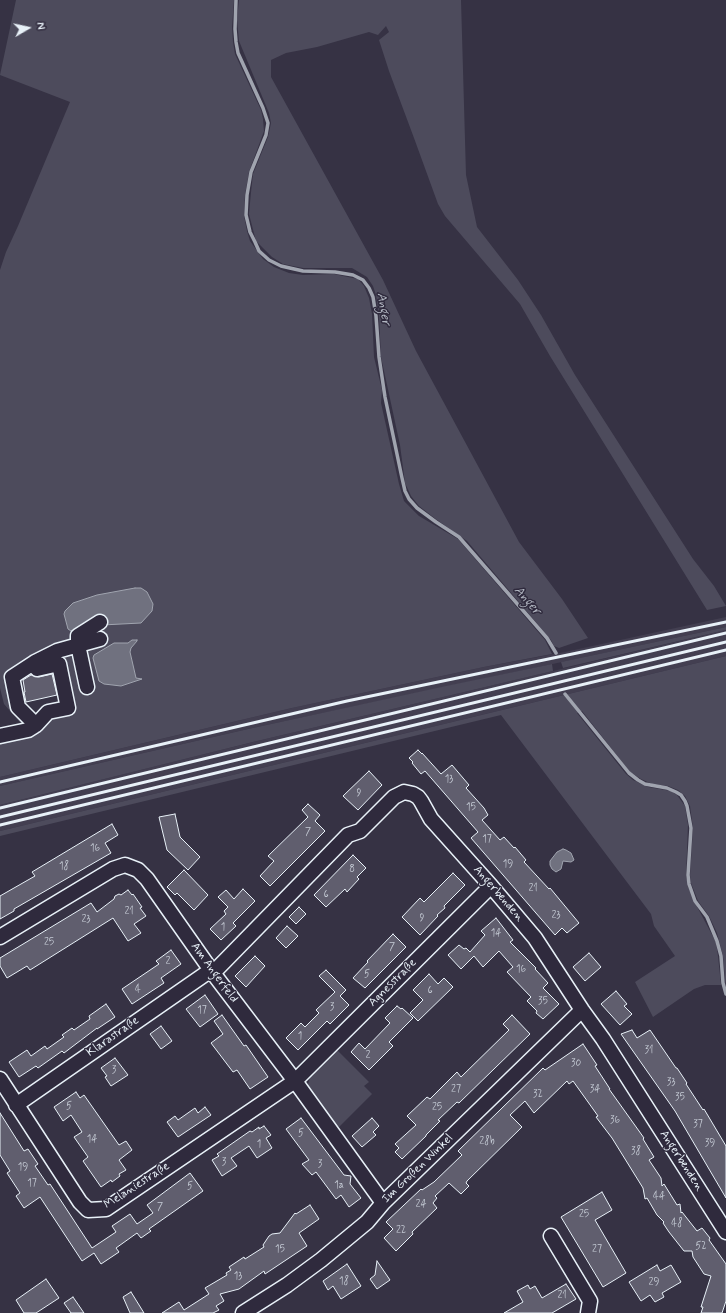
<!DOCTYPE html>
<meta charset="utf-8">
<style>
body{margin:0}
#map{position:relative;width:726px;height:1313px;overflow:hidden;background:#363244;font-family:Mynerve,sans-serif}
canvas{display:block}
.north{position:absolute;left:8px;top:8px;width:40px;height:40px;-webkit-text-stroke:3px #2f2a3d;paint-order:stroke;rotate:81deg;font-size:11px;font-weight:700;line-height:16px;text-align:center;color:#e8f1f8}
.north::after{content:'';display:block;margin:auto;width:14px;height:18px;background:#e8f1f8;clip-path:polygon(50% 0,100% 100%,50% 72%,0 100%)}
</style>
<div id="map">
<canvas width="726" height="1313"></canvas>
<div class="north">N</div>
</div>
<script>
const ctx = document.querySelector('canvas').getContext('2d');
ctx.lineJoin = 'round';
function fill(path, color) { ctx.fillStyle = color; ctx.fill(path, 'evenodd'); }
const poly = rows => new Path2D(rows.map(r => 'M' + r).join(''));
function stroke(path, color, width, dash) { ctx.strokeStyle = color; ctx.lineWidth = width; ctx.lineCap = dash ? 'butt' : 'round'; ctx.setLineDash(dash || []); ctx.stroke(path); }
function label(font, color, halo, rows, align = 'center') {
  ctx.font = font + ' Mynerve,sans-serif'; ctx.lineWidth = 3; ctx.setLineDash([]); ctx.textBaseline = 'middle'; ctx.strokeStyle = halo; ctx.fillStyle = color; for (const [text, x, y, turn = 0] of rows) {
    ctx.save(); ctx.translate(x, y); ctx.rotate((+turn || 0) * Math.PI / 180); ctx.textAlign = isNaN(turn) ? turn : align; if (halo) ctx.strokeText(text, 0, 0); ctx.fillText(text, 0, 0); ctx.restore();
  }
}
const built = poly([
 [726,617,726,627,248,729,0,786,0,777,292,708,484,667,565,652],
 [726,630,726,656,0,831,0,805,253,742]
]);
const green = poly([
 [16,0,234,0,232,27,233,42,235,54,261,110,263,119,264,131,249,172,245,195,244,216,247,231,250,241,263,259,274,267,289,273,303,275,334,274,343,276,358,279,364,286,369,298,372,314,374,357,382,390,381,403,399,484,404,501,419,516,458,539,545,640,552,654,484,667,292,708,0,777,0,738,45,721,74,715,61,662,42,665,66,652,72,657,79,688,94,684,86,652,104,642,27,659,7,673,15,706,27,726,23,726,4,704,0,688,0,270,6,252,18,226,70,102,0,75],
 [239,0,461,0,466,175,477,227,518,280,541,315,575,375,693,559,714,586,726,606,707,610,550,356,520,304,445,216,438,204,414,138,389,71,379,40,389,32,386,26,378,35,369,32,317,47,286,53,271,60,271,77,383,280,416,351,519,542,562,599,588,638,559,648,554,646,551,640,467,541,437,520,419,506,411,496,405,483,400,445,381,357,379,315,376,295,373,286,367,277,352,268,303,268,283,264,272,257,256,241,249,214,251,192,253,174,268,137,271,123,269,113,239,41,237,20],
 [726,627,726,630,563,668,561,662],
 [726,656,726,988,723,956,717,933,709,916,698,901,691,883,690,875,693,828,690,806,685,796,678,790,668,786,652,784,641,779,630,772,582,711,577,713,626,774,633,780,648,787,671,791,677,795,685,806,688,825,686,876,689,889,694,901,716,942,718,956,721,985,705,985,694,989,653,1017,635,982,675,956,654,926,651,914,501,715,0,836,0,831],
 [552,664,553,671,253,742,0,805,0,786,248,729,446,686],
 [336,1049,369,1082,364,1086,372,1094,337,1129,307,1087,311,1075]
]);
const water = poly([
 [135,588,141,588,147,592,153,604,152,611,141,623,102,625,71,631,68,629,64,614,65,611,73,603,97,595,135,588],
 [137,640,137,641,131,648,130,652,136,678,142,679,121,686,104,684,99,681,93,658,94,655,114,643,128,643,132,640,137,640],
 [563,849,566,850,571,853,574,860,571,862,563,861,561,869,556,872,552,869,550,865,550,861,557,852,563,849]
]);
const stream = poly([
 [236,0,235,29,236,42,238,53,263,108,268,123,266,135,251,172,247,195,246,215,250,232,255,242,259,251,269,260,281,266,303,271,335,272,353,275,363,280,369,288,373,297,376,316,379,357,385,397,402,478,405,491,409,499,417,508,436,522,459,537,547,638,556,653],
 [565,694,629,773,638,780,645,784,667,788,676,792,681,795,685,801,687,806,691,828,688,875,689,884,695,901,707,917,717,941,721,956,723,983,726,994]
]);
const building = poly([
 [52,674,57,695,26,702,24,692,25,692,23,680,31,675,39,677,52,674],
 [418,750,422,754,422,753,441,774,452,765,469,785,466,788,484,808,488,815,482,820,500,840,504,837,514,848,515,847,526,860,524,862,549,889,550,888,579,923,567,933,562,928,555,935,471,838,478,832,425,771,421,774,412,763,413,762,409,758,418,750],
 [369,771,382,785,358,810,343,796,369,771],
 [308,804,320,815,315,821,325,831,270,886,260,876,274,861,268,856,308,817,302,810,308,804],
 [175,814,180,837,200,857,188,870,167,850,159,817,175,814],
 [112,824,118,835,105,843,111,853,14,909,14,911,0,919,0,896,35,876,32,872,112,824],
 [353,855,366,868,357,877,359,879,347,892,345,889,326,907,314,895,353,855],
 [184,870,208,895,194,910,177,893,175,895,167,887,184,870],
 [453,873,465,885,444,906,445,908,437,915,438,916,420,935,402,917,420,898,424,902,453,873],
 [243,889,255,901,233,923,236,926,221,940,210,929,226,914,224,911,228,907,218,897,226,890,234,899,243,889],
 [128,890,132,895,133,894,142,907,140,908,146,916,134,924,141,933,128,941,113,918,30,970,27,966,7,978,0,966,0,958,91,903,97,912,114,899,115,896,119,894,121,895,128,890],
 [299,907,306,914,296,924,289,917,299,907],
 [496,918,513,940,510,942,536,968,535,969,548,983,543,988,559,1004,543,1019,536,1013,537,1011,527,1001,531,997,507,972,513,967,499,951,483,967,474,956,461,969,448,955,459,945,464,949,466,948,470,952,485,935,481,931,496,918],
 [287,926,298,936,286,948,276,938,287,926],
 [393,934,406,947,365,988,353,978,368,962,367,961,393,934],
 [171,950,181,964,161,978,164,983,132,1004,122,989,159,964,156,961,171,950],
 [589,953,601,967,585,981,573,967,589,953],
 [255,956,265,966,246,987,235,976,255,956],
 [326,970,346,990,340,996,349,1005,330,1024,327,1021,298,1050,286,1038,301,1023,305,1027,319,1013,316,1010,335,992,319,976,326,970],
 [429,974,438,984,444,978,453,987,418,1021,410,1013,423,1000,413,990,429,974],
 [616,991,627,1004,624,1006,632,1014,620,1025,601,1004,616,991],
 [205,995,218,1014,200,1027,186,1009,205,995],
 [106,1004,115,1017,97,1029,97,1028,64,1053,62,1051,38,1068,36,1066,19,1077,9,1062,27,1050,31,1056,45,1046,47,1049,64,1037,62,1035,72,1028,74,1030,90,1019,89,1016,106,1004],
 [397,1006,401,1009,402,1008,413,1018,389,1042,393,1046,369,1070,351,1052,359,1043,365,1049,390,1023,385,1018,397,1006],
 [222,1015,244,1046,246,1045,268,1077,250,1089,237,1070,233,1072,211,1043,223,1034,214,1021,222,1015],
 [512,1015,530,1034,459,1103,457,1102,438,1120,440,1121,426,1135,426,1136,402,1159,395,1152,399,1148,395,1144,416,1125,407,1116,427,1097,430,1099,457,1072,461,1077,509,1030,503,1024,512,1015],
 [161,1026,172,1041,161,1049,150,1034,161,1026],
 [632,1030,637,1038,650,1030,676,1068,677,1068,687,1083,686,1084,703,1110,704,1109,726,1146,726,1198,675,1111,621,1034,632,1030],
 [583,1044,597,1065,595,1066,610,1089,609,1089,644,1138,643,1139,654,1157,649,1160,661,1178,662,1186,664,1184,677,1205,680,1204,681,1213,682,1212,697,1231,702,1228,710,1238,709,1240,726,1264,726,1301,722,1313,701,1313,703,1307,701,1307,711,1276,704,1274,693,1257,692,1251,684,1251,669,1232,663,1223,664,1222,657,1215,647,1198,645,1199,643,1188,612,1138,596,1117,598,1116,573,1081,569,1084,567,1081,534,1113,525,1101,510,1115,522,1127,467,1181,466,1183,469,1186,461,1194,449,1183,435,1196,437,1198,433,1203,437,1208,412,1232,413,1234,396,1251,384,1238,393,1229,386,1222,421,1189,422,1190,434,1182,462,1155,458,1151,543,1068,545,1070,583,1044],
 [115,1058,128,1075,111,1086,105,1077,107,1076,101,1068,115,1058],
 [76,1092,80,1098,84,1095,119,1145,126,1141,132,1150,119,1160,126,1170,119,1174,120,1176,112,1182,111,1180,101,1187,83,1161,88,1157,74,1137,82,1132,71,1115,63,1121,54,1107,76,1092],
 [205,1107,211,1115,178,1137,167,1122,175,1116,178,1120,195,1108,198,1113,205,1107],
 [0,1113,24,1151,28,1149,38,1164,35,1166,48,1185,50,1184,92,1248,116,1232,112,1226,130,1214,137,1224,153,1213,147,1205,190,1173,203,1191,149,1229,151,1231,141,1238,137,1233,116,1248,119,1252,101,1264,94,1253,82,1261,40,1197,24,1208,16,1196,20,1193,7,1173,10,1171,0,1155,0,1113],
 [301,1118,344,1175,351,1176,350,1184,361,1198,349,1207,341,1195,336,1199,316,1172,312,1175,302,1164,309,1160,286,1129,301,1118],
 [372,1118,379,1126,373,1132,376,1135,362,1147,352,1136,372,1118],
 [264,1126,271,1135,266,1138,272,1148,257,1158,249,1146,231,1158,237,1166,222,1176,212,1160,219,1156,217,1154,250,1131,252,1132,259,1127,259,1129,264,1126],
 [602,1192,612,1210,595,1220,626,1273,603,1287,561,1217,602,1192],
 [310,1205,319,1219,299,1233,307,1246,265,1274,264,1271,239,1289,220,1294,224,1301,216,1306,219,1310,213,1313,162,1313,179,1302,184,1310,209,1294,205,1288,227,1275,226,1273,231,1270,229,1267,244,1257,245,1259,264,1247,263,1245,269,1236,272,1234,280,1233,295,1213,296,1214,310,1205],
 [377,1261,390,1280,377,1289,370,1279,375,1275,377,1261],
 [347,1264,361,1286,341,1299,333,1286,328,1290,323,1281,347,1264],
 [657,1265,660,1271,671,1265,681,1282,662,1293,664,1297,655,1302,650,1295,641,1301,629,1282,657,1265],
 [46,1279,59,1298,36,1313,24,1313,16,1300,46,1279],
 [566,1284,576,1299,552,1313,504,1313,523,1302,517,1291,528,1285,530,1289,535,1286,542,1298,566,1284],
 [131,1292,144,1313,130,1313,123,1297,131,1292],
 [73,1297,84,1313,71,1313,64,1303,73,1297]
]);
const minor = poly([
 [35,662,37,669,59,664,68,708,48,712,36,725],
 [87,687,78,645,78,636,100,622],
 [0,736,28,730,36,725,18,707,12,677,35,662,57,651,100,639],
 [0,937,113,869,125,865,138,870,147,879,213,973,295,1081,383,1203],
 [213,973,348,835,360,831,394,797,404,792,413,794,418,797,421,801,431,819,491,886,535,938,582,1010,603,1039,726,1232],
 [0,1079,80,1202,88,1210,106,1209,295,1081,491,886],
 [16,1105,211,970],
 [551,1236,590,1301,588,1313],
 [243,1313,287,1285,321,1260,367,1222,383,1203,582,1010]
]);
const rail = poly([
 [0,782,347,701,726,622],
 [0,808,726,633],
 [0,817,726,642],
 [0,825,726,650]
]);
const numberNames = [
 ["13",449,780],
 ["9",359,794],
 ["15",471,808],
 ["7",308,833],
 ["17",487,840],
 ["16",95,849],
 ["19",508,865],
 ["18",64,867],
 ["8",352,870],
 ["21",533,889],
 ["6",326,895],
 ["21",129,912],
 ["23",556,916],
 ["9",422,919],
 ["23",86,920],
 ["1",223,928],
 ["14",496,934],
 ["25",49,943],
 ["7",392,948],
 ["2",168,962],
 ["16",521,970],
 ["5",367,975],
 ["4",138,990],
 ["6",430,991],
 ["35",543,1002],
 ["3",332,1008],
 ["17",202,1011],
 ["1",300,1037],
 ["31",649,1051],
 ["2",368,1056],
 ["30",576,1064],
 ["3",114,1071],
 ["33",671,1083],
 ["27",456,1090],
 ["34",595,1090],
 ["32",538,1095],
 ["35",680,1098],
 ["5",69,1107],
 ["25",437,1108],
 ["36",615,1121],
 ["37",698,1125],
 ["5",301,1134],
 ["14",92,1140],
 ["28b",487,1142],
 ["39",710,1144],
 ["1",259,1145],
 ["38",636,1152],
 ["3",224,1163],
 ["3",320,1165],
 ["19",23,1168],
 ["17",32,1184],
 ["1a",339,1186],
 ["5",190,1187],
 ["44",659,1197],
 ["24",421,1205],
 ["7",160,1208],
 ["25",584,1215],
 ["48",677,1224],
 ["22",401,1231],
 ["52",701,1247],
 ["15",280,1250],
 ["27",597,1250],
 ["13",238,1277],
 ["18",344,1282],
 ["29",654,1283],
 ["21",562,1296]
];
const streetNames = [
 ["Angerbenden",498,894,49],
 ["Am Angerfeld",214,973,54],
 ["Agnesstraße",393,983,-45],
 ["Klarastraße",113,1037,-35],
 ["Angerbenden",681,1161,57],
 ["Im Großen Winkel",418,1169,-44],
 ["Melaniestraße",137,1186,-33]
];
const waterNames = [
 ["Anger",383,309,80],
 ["Anger",527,601,49]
];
fill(built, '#433f51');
fill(green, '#4d4b5c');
fill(water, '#70717f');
stroke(water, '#a0a4af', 1);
stroke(stream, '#a0a4af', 3.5);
fill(building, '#605e6e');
stroke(building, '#e8f1f8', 1);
stroke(minor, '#e8f1f8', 17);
stroke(minor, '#2f2a3d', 14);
stroke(rail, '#e8f1f8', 3);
label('10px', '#c6ccd6', null, numberNames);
label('12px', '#e8f1f8', '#2f2a3d', streetNames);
label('italic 13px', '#b2b7c2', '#2f2a3d', waterNames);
</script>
